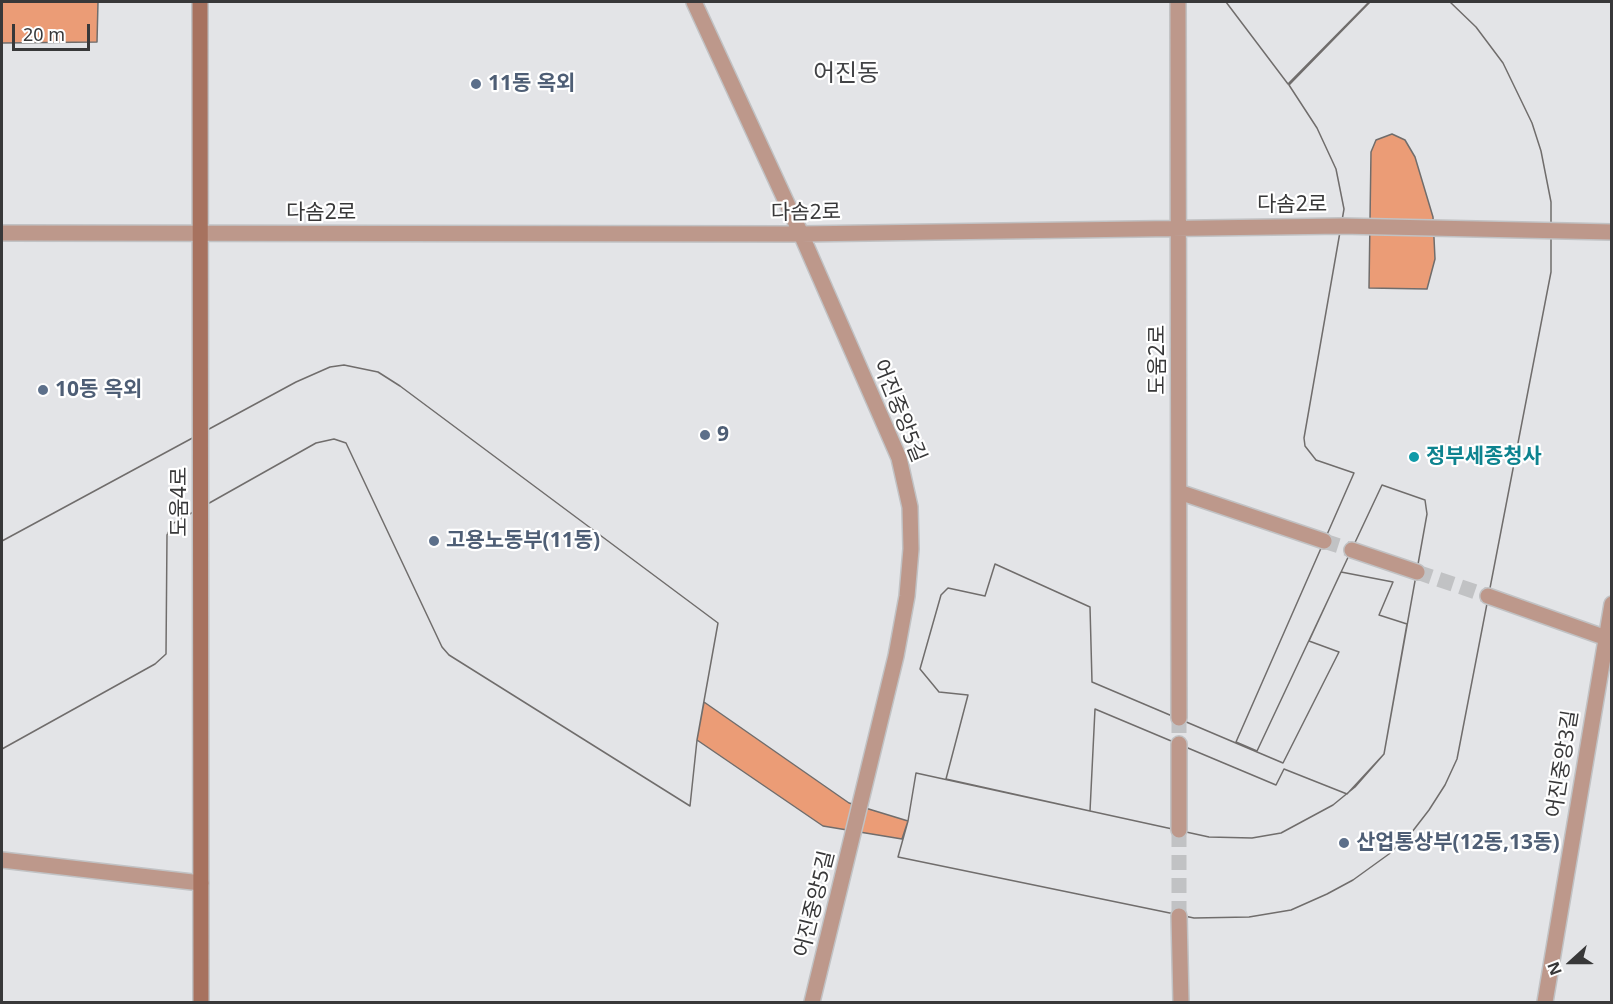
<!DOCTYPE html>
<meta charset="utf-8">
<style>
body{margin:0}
#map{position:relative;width:1613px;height:1004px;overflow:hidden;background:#e3e4e7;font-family:"Noto Sans",sans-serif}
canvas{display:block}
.frame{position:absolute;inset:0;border:3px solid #383839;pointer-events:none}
.north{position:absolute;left:1541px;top:932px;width:60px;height:60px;-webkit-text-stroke:4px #fff;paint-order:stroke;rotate:249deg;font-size:16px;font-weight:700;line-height:24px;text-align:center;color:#383839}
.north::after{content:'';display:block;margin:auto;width:21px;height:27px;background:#383839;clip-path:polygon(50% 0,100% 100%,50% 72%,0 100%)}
.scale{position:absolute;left:12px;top:24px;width:78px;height:27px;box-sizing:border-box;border:3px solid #383839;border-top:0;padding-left:8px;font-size:18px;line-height:21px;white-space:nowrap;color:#383839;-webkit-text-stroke:4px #fff;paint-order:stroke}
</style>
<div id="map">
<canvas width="1613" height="1004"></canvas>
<div class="frame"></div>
<div class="north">N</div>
<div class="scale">20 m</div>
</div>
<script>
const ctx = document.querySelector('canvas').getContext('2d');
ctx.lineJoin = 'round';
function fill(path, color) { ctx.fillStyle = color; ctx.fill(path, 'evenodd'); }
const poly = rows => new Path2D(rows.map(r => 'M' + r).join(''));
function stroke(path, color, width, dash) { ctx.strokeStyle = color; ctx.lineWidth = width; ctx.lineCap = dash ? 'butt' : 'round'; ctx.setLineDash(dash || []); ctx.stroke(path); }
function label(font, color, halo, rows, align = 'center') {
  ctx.font = font + ' "Noto Sans","Noto Sans KR",sans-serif'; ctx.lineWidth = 4.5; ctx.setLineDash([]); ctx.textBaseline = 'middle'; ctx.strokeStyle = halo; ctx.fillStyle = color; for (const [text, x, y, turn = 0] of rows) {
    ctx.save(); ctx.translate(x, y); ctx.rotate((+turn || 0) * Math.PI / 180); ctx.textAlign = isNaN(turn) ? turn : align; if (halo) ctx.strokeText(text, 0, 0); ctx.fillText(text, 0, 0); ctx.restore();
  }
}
const building = poly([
 [2,2,98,2,97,42,2,43,2,2],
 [1226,2,1369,2,1288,84,1226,2],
 [1226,2,1369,2,1288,84,1226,2],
 [1370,2,1450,2,1476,27,1503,63,1532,123,1541,151,1551,202,1551,272,1457,759,1445,785,1429,810,1412,832,1389,854,1353,880,1327,894,1291,910,1249,917,1194,918,898,857,908,821,916,773,1209,837,1252,838,1281,833,1333,805,1355,787,1384,754,1427,514,1425,500,1382,485,1257,751,1236,742,1354,473,1316,460,1305,446,1304,438,1344,209,1336,169,1317,128,1289,85,1370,2],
 [1370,2,1450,2,1476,27,1503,63,1532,123,1541,151,1551,202,1551,272,1457,759,1445,785,1429,810,1412,832,1389,854,1353,880,1327,894,1291,910,1249,917,1194,918,898,857,908,821,916,773,1209,837,1252,838,1281,833,1333,805,1355,787,1384,754,1427,514,1425,500,1382,485,1257,751,1236,742,1354,473,1316,460,1305,446,1304,438,1344,209,1336,169,1317,128,1289,85,1370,2],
 [1392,134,1405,140,1415,157,1433,217,1435,259,1427,289,1369,288,1371,152,1376,140,1392,134],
 [344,365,378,372,400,386,718,623,697,740,690,806,449,655,442,647,346,443,334,439,316,443,172,524,167,535,166,654,155,664,2,749,2,541,296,382,330,367,344,365],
 [344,365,378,372,400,386,718,623,697,740,690,806,449,655,442,647,346,443,334,439,316,443,172,524,167,535,166,654,155,664,2,749,2,541,296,382,330,367,344,365],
 [995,564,1090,607,1092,682,1283,763,1339,652,1309,641,1341,572,1393,582,1379,615,1407,624,1384,754,1347,794,1284,769,1276,785,1095,709,1090,811,946,779,968,695,939,692,920,669,941,595,948,588,985,596,995,564],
 [995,564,1090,607,1092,682,1283,763,1339,652,1309,641,1341,572,1393,582,1379,615,1407,624,1384,754,1347,794,1284,769,1276,785,1095,709,1090,811,946,779,968,695,939,692,920,669,941,595,948,588,985,596,995,564],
 [704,702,849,803,908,821,902,839,823,826,697,740,704,702]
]);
const streetTunnel = poly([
 [1324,541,1352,550],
 [1417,572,1488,596],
 [1179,718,1179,744],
 [1179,916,1179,830]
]);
const lane = poly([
 [2,860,201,883]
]);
const street = poly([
 [694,2,801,234,899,458,910,507,911,549,907,596,896,656,812,1002],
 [1178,2,1179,718],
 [2,233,801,234,1341,226,1612,232],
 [1179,492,1324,541],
 [1352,550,1417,572],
 [1488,596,1612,640],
 [1179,830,1179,744],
 [1179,916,1181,1002],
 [1545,1002,1612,604]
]);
const secondary = poly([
 [200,2,201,1002]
]);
const markers = [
 [476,84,6,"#5c6f8a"],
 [43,390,6,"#5c6f8a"],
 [705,435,6,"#5c6f8a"],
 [1414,457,6,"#0f9aa8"],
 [434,541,6,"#5c6f8a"],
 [1344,843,6,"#5c6f8a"]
];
const serviceNames = [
 ["11동 옥외",488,84],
 ["10동 옥외",55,390],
 ["9",717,435],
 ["고용노동부(11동)",446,541],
 ["산업통상부(12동,13동)",1356,843]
];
const streetNames = [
 ["다솜2로",1292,205],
 ["다솜2로",321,213],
 ["다솜2로",806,213,-1],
 ["도움2로",1158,360,-90],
 ["어진중앙5길",899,411,68],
 ["도움4로",180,502,-90],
 ["어진중앙3길",1563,764,-81],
 ["어진중앙5길",815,904,-76]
];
const cultureNames = [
 ["정부세종청사",1426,457]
];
const quarterNames = [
 ["어진동",846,74]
];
fill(building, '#eb9c76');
stroke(building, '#706d6c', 1.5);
stroke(streetTunnel, '#c1c2c4', 15, [15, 8]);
stroke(lane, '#c1c2c4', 18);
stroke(street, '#c1c2c4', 18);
stroke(secondary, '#c1c2c4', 18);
stroke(lane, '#bd988b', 15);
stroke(street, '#bd988b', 15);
stroke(secondary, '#a7725f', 15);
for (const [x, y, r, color] of markers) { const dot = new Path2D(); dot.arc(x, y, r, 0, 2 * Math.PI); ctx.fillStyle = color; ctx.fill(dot); stroke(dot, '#fff', 2); }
label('bold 21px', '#4e5e75', '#fff', serviceNames, 'left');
label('21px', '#383839', '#fff', streetNames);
label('bold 21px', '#0d838f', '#fff', cultureNames, 'left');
label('24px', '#424346', '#fff', quarterNames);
</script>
